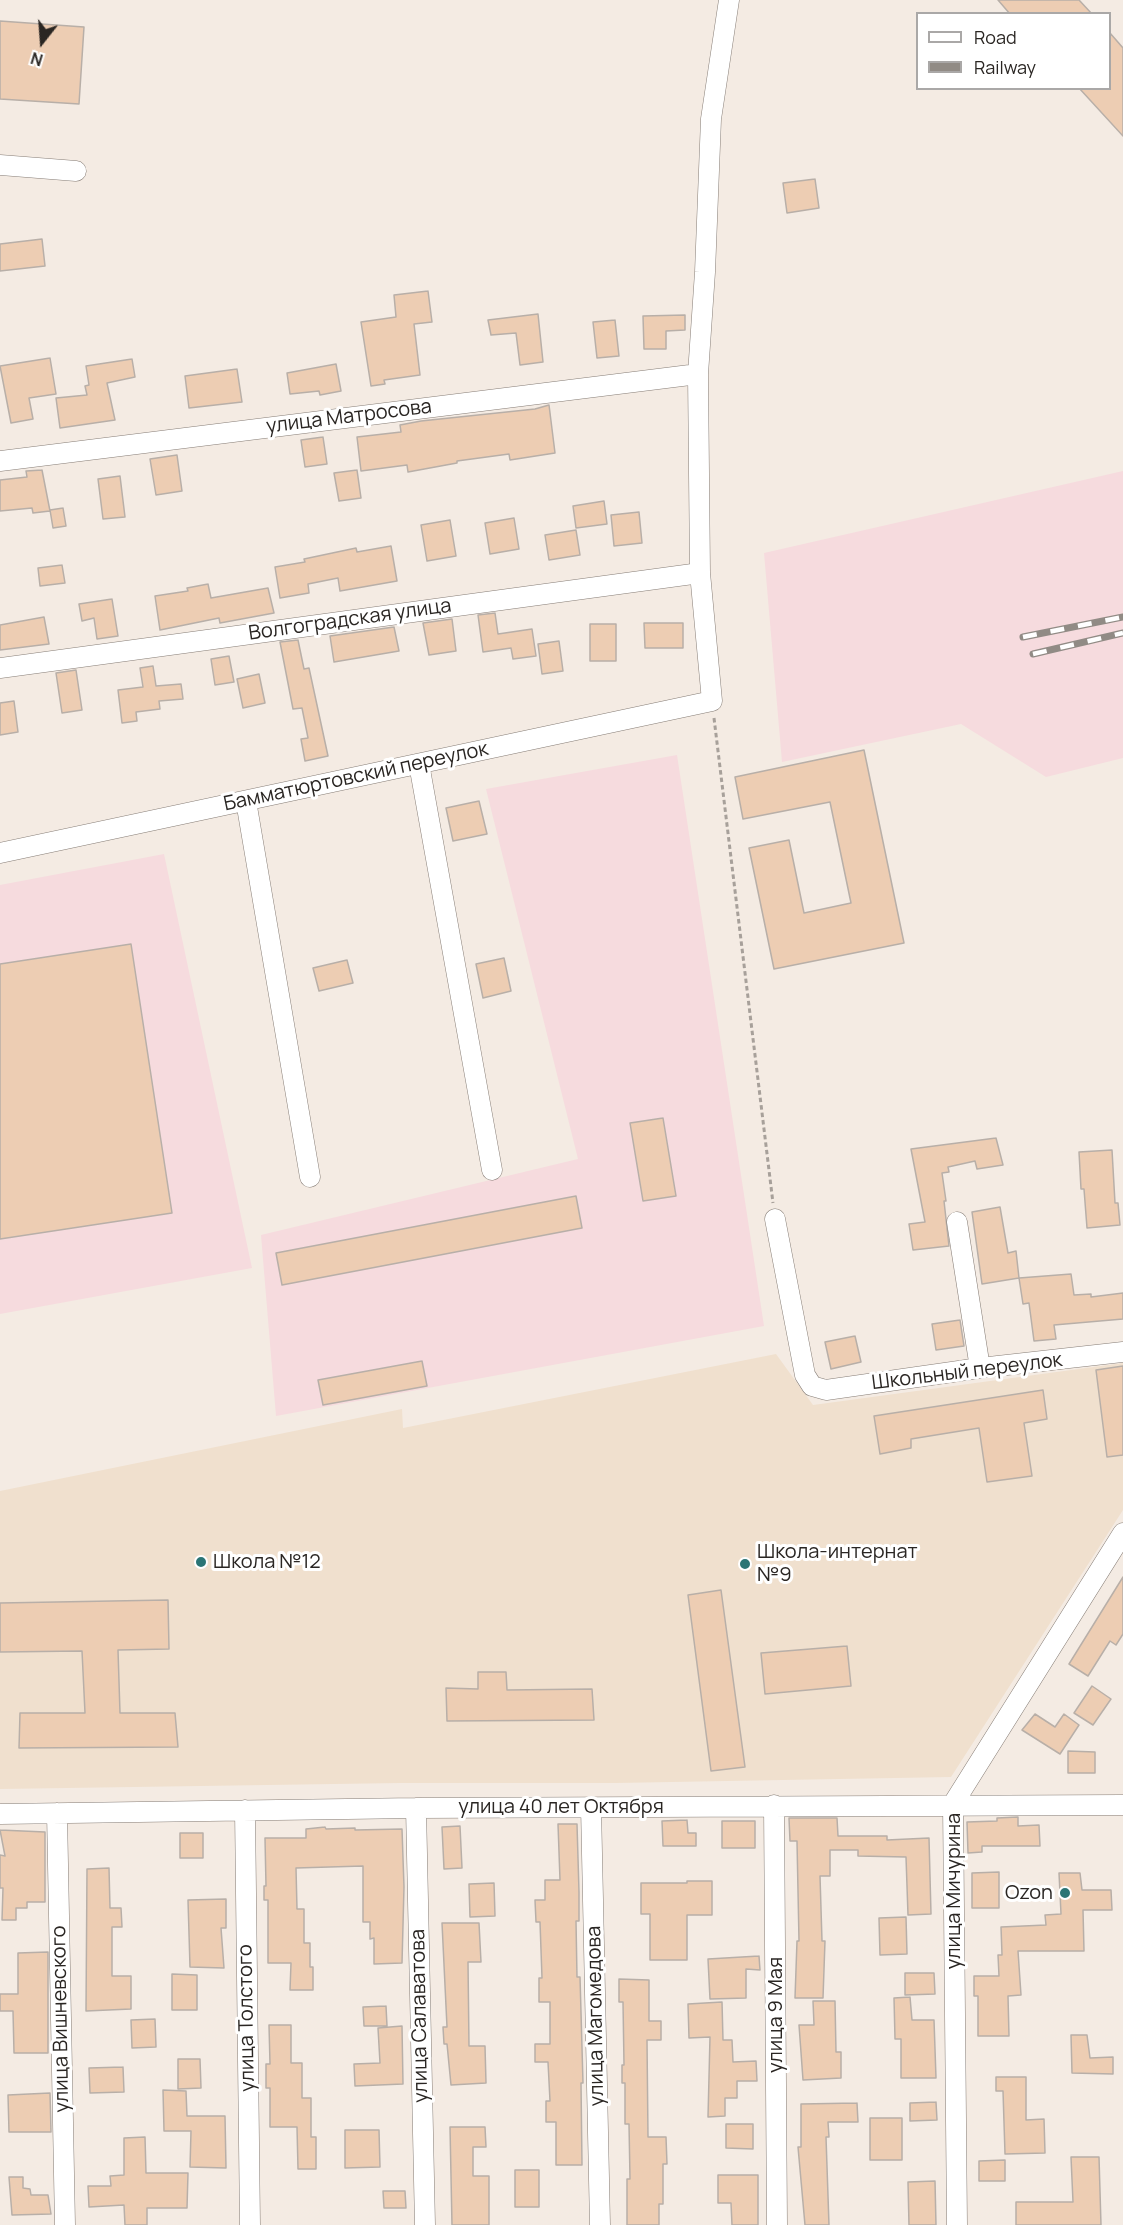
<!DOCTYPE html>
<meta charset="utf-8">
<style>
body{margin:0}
#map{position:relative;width:1123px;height:2225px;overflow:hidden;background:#f4ebe3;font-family:Manrope,sans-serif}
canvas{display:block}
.legend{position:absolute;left:916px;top:12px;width:195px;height:78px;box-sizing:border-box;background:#fff;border:2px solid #aaa8a7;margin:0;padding:8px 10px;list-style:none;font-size:18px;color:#2a2623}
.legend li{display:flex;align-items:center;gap:12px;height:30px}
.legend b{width:30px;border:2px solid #aaa8a7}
.north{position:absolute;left:12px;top:12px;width:60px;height:60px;-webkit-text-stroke:4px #fff;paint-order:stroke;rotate:197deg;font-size:16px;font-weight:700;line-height:24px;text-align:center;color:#2a2623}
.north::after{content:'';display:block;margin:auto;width:21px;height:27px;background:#2a2623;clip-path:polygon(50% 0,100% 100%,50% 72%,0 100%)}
</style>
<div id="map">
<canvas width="1123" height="2225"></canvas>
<ul class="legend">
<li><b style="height:8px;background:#fff"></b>Road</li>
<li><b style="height:8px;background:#918b85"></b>Railway</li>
</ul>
<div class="north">N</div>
</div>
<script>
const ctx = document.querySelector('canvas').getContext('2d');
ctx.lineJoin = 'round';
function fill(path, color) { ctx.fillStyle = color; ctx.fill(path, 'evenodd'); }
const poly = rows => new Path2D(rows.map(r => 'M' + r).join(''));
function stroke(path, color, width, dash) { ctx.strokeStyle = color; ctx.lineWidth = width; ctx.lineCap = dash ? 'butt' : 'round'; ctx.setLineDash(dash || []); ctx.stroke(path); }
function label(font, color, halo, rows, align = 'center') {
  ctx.font = font + ' Manrope,sans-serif'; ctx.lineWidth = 6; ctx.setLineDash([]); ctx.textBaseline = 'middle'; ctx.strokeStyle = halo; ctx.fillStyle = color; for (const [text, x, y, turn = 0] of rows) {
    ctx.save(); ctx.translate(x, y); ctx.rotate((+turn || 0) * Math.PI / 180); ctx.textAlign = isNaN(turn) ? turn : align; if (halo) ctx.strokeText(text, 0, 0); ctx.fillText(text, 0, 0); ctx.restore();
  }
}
const industrial = poly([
 [1123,471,1123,758,1046,777,961,724,782,762,764,553],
 [677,755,764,1326,276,1416,261,1235,578,1159,486,789],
 [164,854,252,1268,0,1314,0,885]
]);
const education = poly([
 [776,1354,813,1405,1123,1363,1123,1510,951,1777,616,1783,401,1783,0,1789,0,1491,402,1409,403,1428]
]);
const building = poly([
 [998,0,1079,0,1092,14,1010,14,998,0],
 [0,21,84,27,79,104,0,99,0,21],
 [1110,33,1123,48,1123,136,1079,88,1110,88,1110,33],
 [815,179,819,208,787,213,783,183,815,179],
 [42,239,45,266,0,271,0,244,42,239],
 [428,291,432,322,414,324,420,375,384,380,385,384,371,386,361,322,396,317,394,295,428,291],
 [538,314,543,362,520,365,516,333,491,335,488,320,538,314],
 [685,315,685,330,666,331,666,349,644,349,643,316,685,315],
 [615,320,619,356,597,358,593,322,615,320],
 [50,358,56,394,29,398,33,419,11,423,0,366,50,358],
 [132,359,135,377,107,383,115,420,60,428,56,398,87,395,85,386,89,385,86,366,132,359],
 [336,364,341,391,320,395,319,391,290,394,287,373,336,364],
 [237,369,242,402,189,408,185,376,237,369],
 [549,405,555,453,510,460,509,454,457,461,457,463,408,472,407,465,361,471,357,437,401,432,400,425,421,421,535,409,549,405],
 [323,437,327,464,305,467,301,440,323,437],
 [177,455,182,491,156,495,150,459,177,455],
 [42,470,50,511,33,513,32,508,0,511,0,480,27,477,26,471,42,470],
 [357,470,361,498,339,501,334,473,357,470],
 [120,476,125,517,103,519,98,479,120,476],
 [604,501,607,524,576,528,573,506,604,501],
 [63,508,66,526,53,528,50,510,63,508],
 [639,512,642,543,614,546,611,515,639,512],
 [514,518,519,549,490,554,485,523,514,518],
 [450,520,456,556,427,561,421,525,450,520],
 [576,530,580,555,549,560,545,535,576,530],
 [391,546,397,581,340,591,338,578,308,584,309,593,280,598,275,567,305,562,304,559,356,548,357,552,391,546],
 [62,565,65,583,40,586,38,568,62,565],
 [208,584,211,598,268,588,274,613,220,623,219,618,160,630,155,596,188,591,187,588,208,584],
 [112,599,118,636,97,639,94,618,82,621,79,604,112,599],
 [495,613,498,634,532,629,536,656,513,659,511,648,483,652,478,615,495,613],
 [44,617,49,644,0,650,0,625,44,617],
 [452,619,456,651,429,655,423,623,452,619],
 [644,623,683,623,683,648,645,648,644,623],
 [590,624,616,624,616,661,590,661,590,624],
 [394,627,399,651,334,662,330,636,394,627],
 [298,640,304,669,309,668,328,756,305,761,301,739,308,738,302,708,293,709,280,642,298,640],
 [559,641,563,671,542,674,538,644,559,641],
 [229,656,234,682,215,685,211,659,229,656],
 [153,666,156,686,181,684,183,699,159,701,160,709,136,712,137,721,122,723,118,690,143,687,140,668,153,666],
 [76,670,82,710,62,713,56,673,76,670],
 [259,674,265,703,243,708,237,679,259,674],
 [14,701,18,732,0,735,0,703,14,701],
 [864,750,904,943,774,969,749,848,789,840,804,913,851,903,830,802,743,819,735,777,864,750],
 [479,801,487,834,453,841,446,808,479,801],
 [131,944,172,1213,0,1239,0,964,131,944],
 [504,958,511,991,483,998,476,964,504,958],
 [347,960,353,983,319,991,313,968,347,960],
 [663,1118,676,1196,643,1201,630,1123,663,1118],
 [996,1138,1003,1165,977,1169,975,1161,948,1167,949,1172,942,1173,946,1201,944,1201,949,1246,913,1250,909,1224,925,1222,911,1149,996,1138],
 [1112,1150,1115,1203,1118,1203,1120,1225,1087,1228,1084,1189,1081,1189,1079,1152,1112,1150],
 [576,1196,582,1228,282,1285,276,1253,576,1196],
 [1000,1207,1008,1253,1016,1251,1019,1278,1071,1274,1074,1295,1091,1294,1091,1297,1123,1293,1123,1319,1054,1325,1056,1339,1034,1341,1029,1303,1023,1304,1019,1278,982,1284,972,1212,1000,1207],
 [960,1320,964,1346,936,1350,932,1324,960,1320],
 [855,1336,861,1362,831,1369,825,1342,855,1336],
 [422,1361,427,1386,323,1405,318,1380,422,1361],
 [1123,1366,1123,1455,1107,1457,1096,1370,1123,1366],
 [1043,1390,1047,1419,1024,1423,1032,1476,987,1482,979,1428,911,1439,911,1448,880,1454,874,1416,1043,1390],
 [1123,1577,1123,1634,1116,1645,1110,1641,1088,1676,1069,1664,1123,1577],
 [721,1590,745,1767,711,1771,688,1595,721,1590],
 [168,1600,169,1649,118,1650,120,1713,175,1713,178,1747,19,1748,20,1713,85,1713,82,1651,0,1652,0,1603,168,1600],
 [847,1646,851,1686,765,1694,761,1653,847,1646],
 [478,1672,506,1672,507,1690,592,1689,594,1720,447,1721,446,1688,478,1689,478,1672],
 [1092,1686,1111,1699,1093,1725,1074,1713,1092,1686],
 [1035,1714,1055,1727,1064,1714,1079,1725,1060,1754,1022,1730,1035,1714],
 [1068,1751,1095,1752,1095,1773,1068,1773,1068,1751],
 [1018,1817,1018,1826,1039,1825,1040,1846,982,1846,982,1852,968,1853,967,1822,997,1821,997,1818,1018,1817],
 [789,1818,837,1818,838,1836,887,1836,887,1840,929,1838,931,1914,908,1915,906,1857,858,1856,858,1850,830,1850,830,1876,820,1876,822,1941,825,1941,823,1998,795,1998,797,1941,799,1941,797,1841,790,1841,789,1818],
 [687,1820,688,1833,696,1833,696,1846,663,1846,662,1821,687,1820],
 [722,1821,755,1821,755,1848,722,1848,722,1821],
 [558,1824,577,1824,579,1892,579,1921,576,1921,577,1977,580,1977,583,2083,581,2083,582,2165,556,2165,556,2122,546,2122,546,2101,550,2101,548,2062,535,2062,535,2044,550,2044,550,2002,539,2002,539,1978,542,1978,540,1922,536,1922,535,1900,545,1900,545,1880,560,1880,558,1824],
 [460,1826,462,1868,444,1869,442,1827,460,1826],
 [325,1827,326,1829,355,1828,355,1830,402,1829,404,1887,402,1963,374,1964,374,1938,370,1939,370,1922,363,1922,363,1866,296,1868,297,1909,304,1909,304,1943,310,1943,310,1967,313,1967,313,1990,290,1990,291,1963,268,1963,268,1900,264,1900,264,1886,266,1886,265,1838,306,1838,306,1829,325,1827],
 [0,1830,45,1832,45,1902,27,1902,27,1908,16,1908,16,1920,2,1920,3,1888,0,1888,0,1855,5,1856,0,1830],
 [180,1833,203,1833,203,1858,180,1858,180,1833],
 [109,1868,110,1908,121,1908,122,1927,112,1927,112,1976,131,1976,131,2009,86,2011,87,1869,109,1868],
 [999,1872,999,1908,972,1908,972,1873,999,1872],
 [1059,1873,1080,1873,1082,1890,1111,1890,1112,1910,1083,1910,1084,1951,1018,1951,1021,1995,1008,1996,1009,2036,978,2036,978,1996,974,1996,974,1976,999,1976,998,1955,1002,1955,1001,1927,1046,1925,1045,1915,1061,1914,1059,1873],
 [687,1881,712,1881,712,1915,687,1915,687,1960,650,1960,650,1914,641,1914,641,1883,687,1883,687,1881],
 [494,1883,495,1916,470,1917,469,1884,494,1883],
 [226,1899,226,1928,221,1928,224,1968,190,1967,188,1900,226,1899],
 [906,1917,907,1954,880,1955,879,1918,906,1917],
 [442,1923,479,1923,481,1962,468,1962,469,2046,485,2046,486,2083,451,2085,447,2044,444,2044,443,2027,447,2027,442,1923],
 [48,1952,48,2053,14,2053,13,2011,0,2011,0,1994,18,1994,18,1953,48,1952],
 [759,1956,760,1970,746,1969,746,1998,710,1999,708,1959,759,1956],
 [905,1973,934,1973,935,1994,905,1995,905,1973],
 [172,1974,197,1975,197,2010,172,2010,172,1974],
 [619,1979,649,1980,649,2021,661,2021,661,2040,647,2040,648,2137,666,2137,667,2164,663,2164,663,2204,659,2204,659,2225,627,2225,627,2179,630,2179,629,2124,625,2124,625,2083,622,2083,622,2065,624,2065,623,2002,619,2002,619,1979],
 [910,1997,912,2020,934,2020,936,2078,901,2078,901,2039,895,2039,894,1998,910,1997],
 [813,2001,835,2001,836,2052,841,2052,841,2078,803,2080,799,2025,814,2025,813,2001],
 [722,2002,723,2040,732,2040,733,2062,756,2061,757,2081,737,2081,737,2098,725,2098,725,2116,708,2117,710,2037,689,2038,688,2004,722,2002],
 [386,2006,387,2026,364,2026,363,2007,386,2006],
 [155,2019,156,2047,132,2048,131,2020,155,2019],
 [269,2025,291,2025,291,2063,302,2063,302,2098,311,2098,311,2137,316,2137,316,2169,298,2169,297,2127,270,2127,270,2088,266,2088,266,2064,270,2064,269,2025],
 [402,2026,403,2084,355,2086,354,2064,380,2063,378,2028,402,2026],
 [1071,2035,1087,2035,1090,2058,1113,2057,1113,2074,1072,2073,1071,2035],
 [178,2059,200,2059,201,2088,178,2089,178,2059],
 [123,2067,124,2092,90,2093,89,2068,123,2067],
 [996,2077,1026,2077,1026,2120,1044,2119,1045,2153,1005,2154,1003,2091,996,2091,996,2077],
 [163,2090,186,2091,187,2116,225,2116,226,2168,190,2167,191,2131,164,2131,163,2090],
 [50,2093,51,2132,9,2132,8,2095,50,2093],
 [936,2102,937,2120,910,2121,910,2103,936,2102],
 [857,2103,858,2122,828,2122,829,2137,826,2137,829,2225,805,2225,798,2147,801,2147,801,2104,857,2103],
 [870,2118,902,2118,902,2160,870,2160,870,2118],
 [726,2124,753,2124,753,2149,726,2148,726,2124],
 [450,2127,485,2127,486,2147,473,2147,473,2176,489,2176,489,2225,452,2225,450,2127],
 [345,2130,379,2130,380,2167,345,2168,345,2130],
 [145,2137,146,2173,188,2173,187,2208,147,2208,147,2225,125,2225,124,2205,89,2207,88,2186,111,2186,110,2176,124,2175,124,2138,145,2137],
 [1071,2157,1099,2157,1101,2225,1016,2225,1016,2202,1073,2202,1071,2157],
 [1005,2160,1005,2181,979,2181,979,2161,1005,2160],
 [515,2170,539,2170,539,2207,515,2207,515,2170],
 [718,2175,758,2175,758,2225,732,2225,731,2203,718,2203,718,2175],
 [9,2177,23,2177,23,2188,30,2189,31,2195,48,2195,51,2214,12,2215,9,2177],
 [935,2181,936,2225,909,2225,908,2182,935,2181],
 [383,2191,405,2191,406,2208,384,2208,383,2191]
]);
const path = poly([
 [714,718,773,1203]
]);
const minor = poly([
 [0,165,76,171],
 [0,461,698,374],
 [0,668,700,573],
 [419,764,492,1170],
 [246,801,310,1177],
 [0,853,712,701,700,573,698,374,705,272,711,119,729,0],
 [775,1219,805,1375,812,1386,826,1390,980,1368,1123,1352],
 [957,1222,980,1368],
 [774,1805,777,2225],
 [591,1807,600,2225],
 [416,1808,425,2225],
 [245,1810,250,2225],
 [57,1813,65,2225],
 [0,1814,416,1808,1123,1805],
 [957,2225,953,1804,1123,1533]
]);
const rail = poly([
 [1023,637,1123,617],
 [1033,654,1123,633]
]);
const markers = [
 [201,1562,6,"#2b7575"],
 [745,1564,6,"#2b7575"],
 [1065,1893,6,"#2b7575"]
];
const streetNames = [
 ["улица Матросова",349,417,-7],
 ["Волгоградская улица",350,620,-8],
 ["Бамматюртовский переулок",356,777,-12],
 ["Школьный переулок",967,1372,-7],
 ["улица 40 лет Октября",561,1807],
 ["улица Мичурина",954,1891,-90],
 ["улица 9 Мая",776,2015,-90],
 ["улица Салаватова",420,2016,-91],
 ["улица Магомедова",596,2016,-91],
 ["улица Толстого",247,2018,-91],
 ["улица Вишневского",61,2019,-91]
];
const poiNames = [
 ["Школа-интернат",757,1552],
 ["№9",757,1575],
 ["Школа №12",213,1562],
 ["Ozon",1053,1893,"right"]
];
fill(industrial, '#f6dbde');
fill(education, '#f0e0ce');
fill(building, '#edcdb3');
stroke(building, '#b8afa8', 1.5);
stroke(minor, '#867d76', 21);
stroke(path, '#a7a09a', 3, [4.5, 3]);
stroke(minor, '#fff', 20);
stroke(rail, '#918b85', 7);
stroke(rail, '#fff', 4.5, [14]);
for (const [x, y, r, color] of markers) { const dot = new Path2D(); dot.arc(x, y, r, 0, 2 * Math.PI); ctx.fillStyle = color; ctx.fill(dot); stroke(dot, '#fff', 2); }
label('20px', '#2a2623', '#fff', streetNames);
label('20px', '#2a2623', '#fff', poiNames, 'left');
</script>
